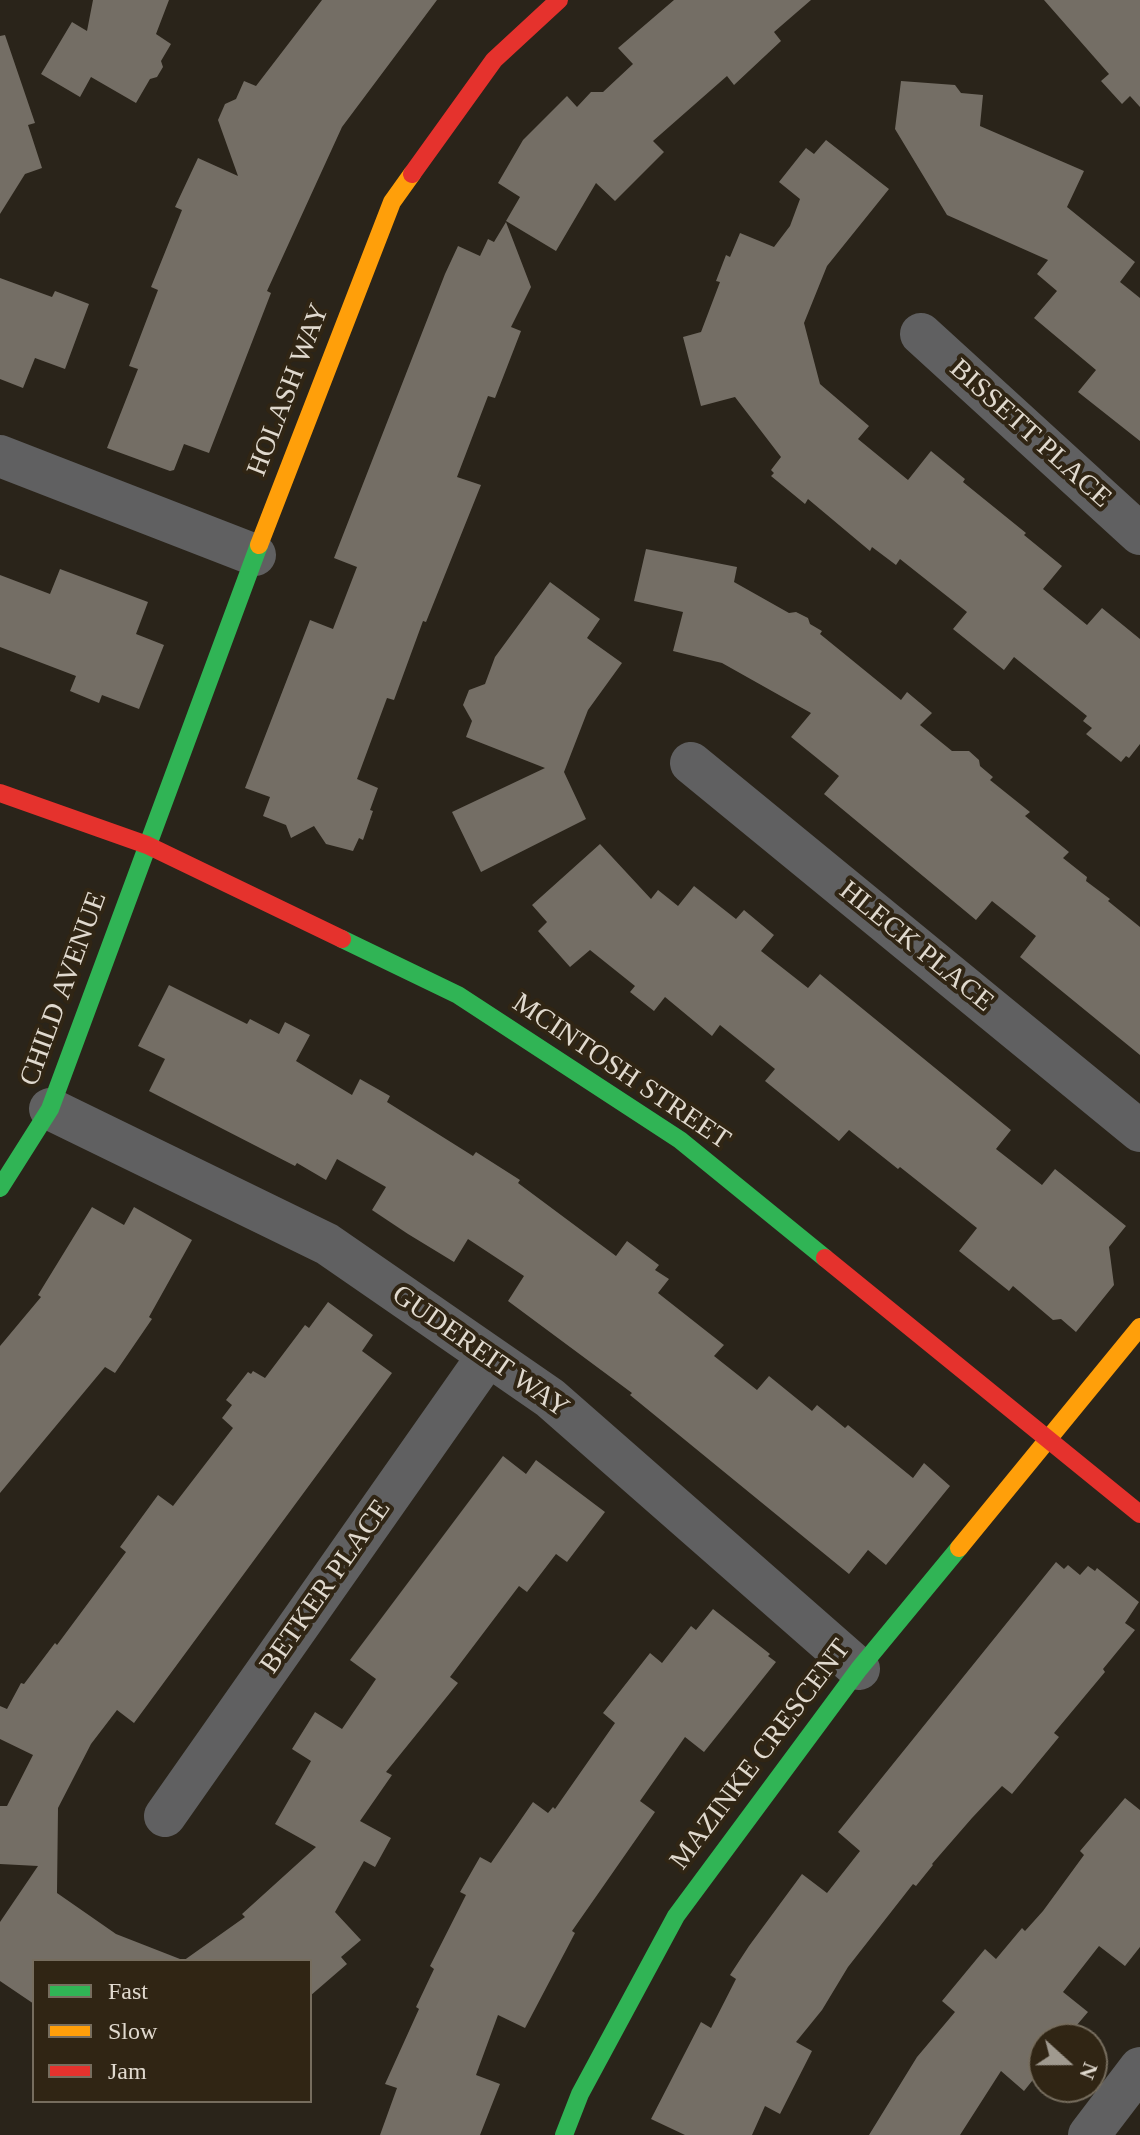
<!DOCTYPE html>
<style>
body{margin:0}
#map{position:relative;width:1140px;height:2135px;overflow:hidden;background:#2a241a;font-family:"Times New Roman",serif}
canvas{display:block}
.legend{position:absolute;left:32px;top:1959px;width:280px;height:144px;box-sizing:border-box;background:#302514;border:2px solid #766d5e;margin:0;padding:10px 14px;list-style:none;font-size:24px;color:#e0d9ce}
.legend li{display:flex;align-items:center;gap:16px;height:40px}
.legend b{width:40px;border:2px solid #766d5e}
.north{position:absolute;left:1028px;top:2023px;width:80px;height:80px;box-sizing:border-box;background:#302514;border:2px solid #766d5e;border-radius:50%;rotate:111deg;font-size:22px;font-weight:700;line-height:32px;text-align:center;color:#e0d9ce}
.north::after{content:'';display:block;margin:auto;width:28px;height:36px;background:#a09a8f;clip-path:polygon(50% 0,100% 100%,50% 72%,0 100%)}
</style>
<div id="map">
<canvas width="1140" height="2135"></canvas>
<ul class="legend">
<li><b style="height:10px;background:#30b455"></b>Fast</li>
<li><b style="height:10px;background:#ff9f0a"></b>Slow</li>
<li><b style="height:10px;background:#e5322d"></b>Jam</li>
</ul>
<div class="north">N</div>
</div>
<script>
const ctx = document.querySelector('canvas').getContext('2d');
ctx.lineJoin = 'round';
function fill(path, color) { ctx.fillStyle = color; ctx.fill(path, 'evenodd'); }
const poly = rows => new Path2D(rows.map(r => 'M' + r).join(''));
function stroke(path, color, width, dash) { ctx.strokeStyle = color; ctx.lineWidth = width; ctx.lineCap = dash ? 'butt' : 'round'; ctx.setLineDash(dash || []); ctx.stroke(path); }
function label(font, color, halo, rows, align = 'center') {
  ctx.font = font + ' "Times New Roman",serif'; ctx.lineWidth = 8; ctx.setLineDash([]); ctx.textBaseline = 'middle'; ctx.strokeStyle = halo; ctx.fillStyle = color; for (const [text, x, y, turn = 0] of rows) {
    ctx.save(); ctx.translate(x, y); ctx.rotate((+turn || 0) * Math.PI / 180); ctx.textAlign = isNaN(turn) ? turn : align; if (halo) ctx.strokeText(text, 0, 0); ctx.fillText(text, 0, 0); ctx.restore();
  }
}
const building = poly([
 [93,0,169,0,156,34,171,44,161,61,163,67,157,77,150,79,136,103,91,77,80,97,41,74,72,22,87,31],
 [322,0,437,0,342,127,267,291,271,293,209,453,184,444,174,470,170,471,107,448,138,369,129,366,158,290,151,287,182,210,175,207,198,158,238,176,218,120,225,104,236,99,244,81,256,86],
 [674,0,811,0,774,32,781,41,734,85,727,76,653,141,664,152,615,201,596,183,556,251,506,221,520,197,498,183,523,140,567,96,577,107,591,92,603,92,633,64,618,48],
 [1044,0,1140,0,1140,107,1130,96,1122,104,1101,81,1109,74],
 [5,35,35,123,28,125,42,168,25,174,0,214,0,36],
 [901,81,955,85,961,93,983,95,980,126,1084,171,1067,207,1135,262,1120,282,1140,298,1140,441,1078,392,1096,370,1034,318,1057,291,1037,274,1048,260,947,215,895,129],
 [826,140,889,189,827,266,804,323,820,384,869,426,858,439,908,480,931,451,965,479,963,482,1026,533,1024,535,1062,566,1043,589,1087,625,1102,608,1140,639,1140,744,1129,758,1126,756,1121,762,1086,734,1092,728,1083,721,1087,716,1014,657,1004,670,953,629,967,612,900,559,896,565,872,547,870,551,808,499,805,504,771,476,774,473,771,470,781,457,735,397,701,406,683,337,701,332,720,282,716,281,726,255,730,257,740,233,774,247,790,226,800,199,779,182,806,148,814,154],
 [506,222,531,287,511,327,521,331,495,398,488,396,457,477,481,485,426,622,423,621,394,700,387,698,357,779,378,788,370,810,373,811,363,840,359,838,353,851,326,844,314,826,291,838,286,825,263,816,270,797,245,788,310,620,333,629,357,567,334,558,445,274,458,246,480,256,488,239,494,242],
 [0,278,52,297,55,291,89,304,65,369,35,358,23,388,0,379],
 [646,549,737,567,734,582,789,613,796,612,808,618,810,624,822,631,820,634,901,700,907,692,932,713,920,725,952,751,969,751,979,760,980,766,993,777,990,780,1030,812,1025,816,1069,852,1063,858,1087,877,1086,881,1110,899,1108,901,1140,927,1140,1055,1020,957,1036,936,992,901,976,920,824,794,839,776,791,737,811,713,722,663,673,651,683,612,634,601],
 [60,569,148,602,136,634,164,645,139,709,102,695,99,703,70,691,76,676,0,647,0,575,50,594],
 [550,582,600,619,587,638,622,663,588,710,564,772,586,819,481,872,452,812,545,768,466,737,472,721,463,705,469,690,485,684,495,657],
 [600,844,651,899,658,890,678,906,694,886,736,919,744,910,774,935,761,951,808,988,820,974,1011,1130,996,1149,1042,1185,1055,1169,1126,1226,1109,1247,1114,1285,1076,1332,1061,1319,1053,1320,1013,1286,1009,1291,959,1251,977,1228,900,1167,898,1169,849,1130,839,1141,765,1081,775,1069,720,1025,712,1036,665,997,654,1011,630,992,635,986,590,950,570,967,538,931,547,922,532,905],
 [169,985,247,1024,250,1019,279,1034,285,1022,310,1035,296,1061,352,1095,360,1079,390,1096,387,1102,473,1156,476,1152,520,1180,518,1183,616,1256,627,1241,659,1265,655,1270,669,1279,658,1293,724,1345,714,1356,757,1390,769,1376,812,1411,817,1405,845,1428,848,1425,913,1478,924,1463,950,1486,886,1565,868,1550,849,1574,630,1395,632,1393,508,1301,524,1276,468,1239,454,1262,408,1234,372,1210,386,1187,337,1159,326,1180,297,1163,295,1166,149,1091,165,1059,138,1046],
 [92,1207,124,1225,134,1207,192,1240,149,1317,152,1319,115,1373,105,1367,0,1493,0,1346,41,1297,38,1295],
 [328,1302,373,1335,362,1351,392,1373,134,1723,117,1710,91,1744,58,1808,57,1893,116,1934,180,1959,179,1961,34,1961,34,2004,0,1981,0,1922,38,1866,0,1864,0,1806,7,1806,33,1755,0,1739,0,1706,7,1709,21,1683,24,1684,55,1643,57,1645,126,1552,120,1547,158,1495,173,1506,233,1428,222,1418,232,1405,226,1400,248,1372,251,1374,253,1371,265,1378,305,1325,309,1328],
 [503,1456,526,1474,536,1460,605,1512,567,1562,556,1554,527,1592,519,1586,450,1677,458,1683,386,1772,392,1775,360,1821,391,1838,375,1867,364,1861,335,1912,361,1940,341,1957,347,1964,310,1996,310,1961,183,1961,245,1917,242,1914,316,1847,275,1824,311,1761,292,1749,315,1712,342,1729,376,1679,350,1660],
 [1056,1562,1064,1569,1068,1565,1080,1575,1088,1566,1095,1571,1097,1568,1139,1602,1125,1623,1135,1630,1103,1669,1105,1672,1054,1733,1059,1737,1012,1794,1002,1786,972,1818,932,1864,933,1865,916,1886,913,1884,848,1967,822,2010,796,2042,812,2051,780,2114,765,2106,752,2135,685,2135,651,2119,701,2022,711,2028,736,1979,730,1975,749,1946,802,1874,827,1893,860,1851,838,1832],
 [713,1609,770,1654,768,1656,776,1662,704,1752,685,1737,640,1801,655,1812,572,1931,575,1933,525,2028,498,2015,476,2075,500,2084,480,2135,380,2135,397,2088,385,2084,419,2009,416,2007,434,1969,430,1966,466,1895,460,1892,480,1857,491,1863,533,1802,548,1813,553,1807,555,1809,615,1723,603,1713,650,1653,662,1663,691,1626,696,1630],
 [1125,1798,1140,1810,1140,1947,1125,1966,1099,1946,1063,1992,1088,2012,1065,2039,1044,2039,1044,2066,1024,2091,1001,2071,960,2135,869,2135,917,2057,955,2012,942,2001,985,1949,996,1959,1022,1928,1025,1931,1043,1911,1084,1855,1080,1851]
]);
const street = poly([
 [921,334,1140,534],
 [0,456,255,555],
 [691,763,1140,1131],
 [50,1109,327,1244,550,1398,859,1669],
 [165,1816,487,1357],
 [1089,2135,1140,2068]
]);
const fast = poly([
 [342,939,458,995,680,1140,825,1258],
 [0,1188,50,1109,259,545],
 [564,2135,580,2094,676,1916,859,1669,959,1548]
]);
const slow = poly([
 [259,545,392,202,412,174],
 [959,1548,1140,1327]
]);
const jam = poly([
 [412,174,494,60,559,0],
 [0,793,147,845,342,939],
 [825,1258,1140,1514]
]);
const streetNames = [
 ["HOLASH WAY",289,390,-69],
 ["BISSETT PLACE",1030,434,42],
 ["HLECK PLACE",916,947,39],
 ["CHILD AVENUE",64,989,-70],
 ["MCINTOSH STREET",621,1072,34],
 ["GUDEREIT WAY",480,1352,35],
 ["BETKER PLACE",326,1587,-55],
 ["MAZINKE CRESCENT",761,1755,-53]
];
fill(building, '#746e65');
stroke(street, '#606061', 42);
stroke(fast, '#30b455', 18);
stroke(slow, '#ff9f0a', 18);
stroke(jam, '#e5322d', 18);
label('28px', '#e0d9ce', '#302514', streetNames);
</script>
